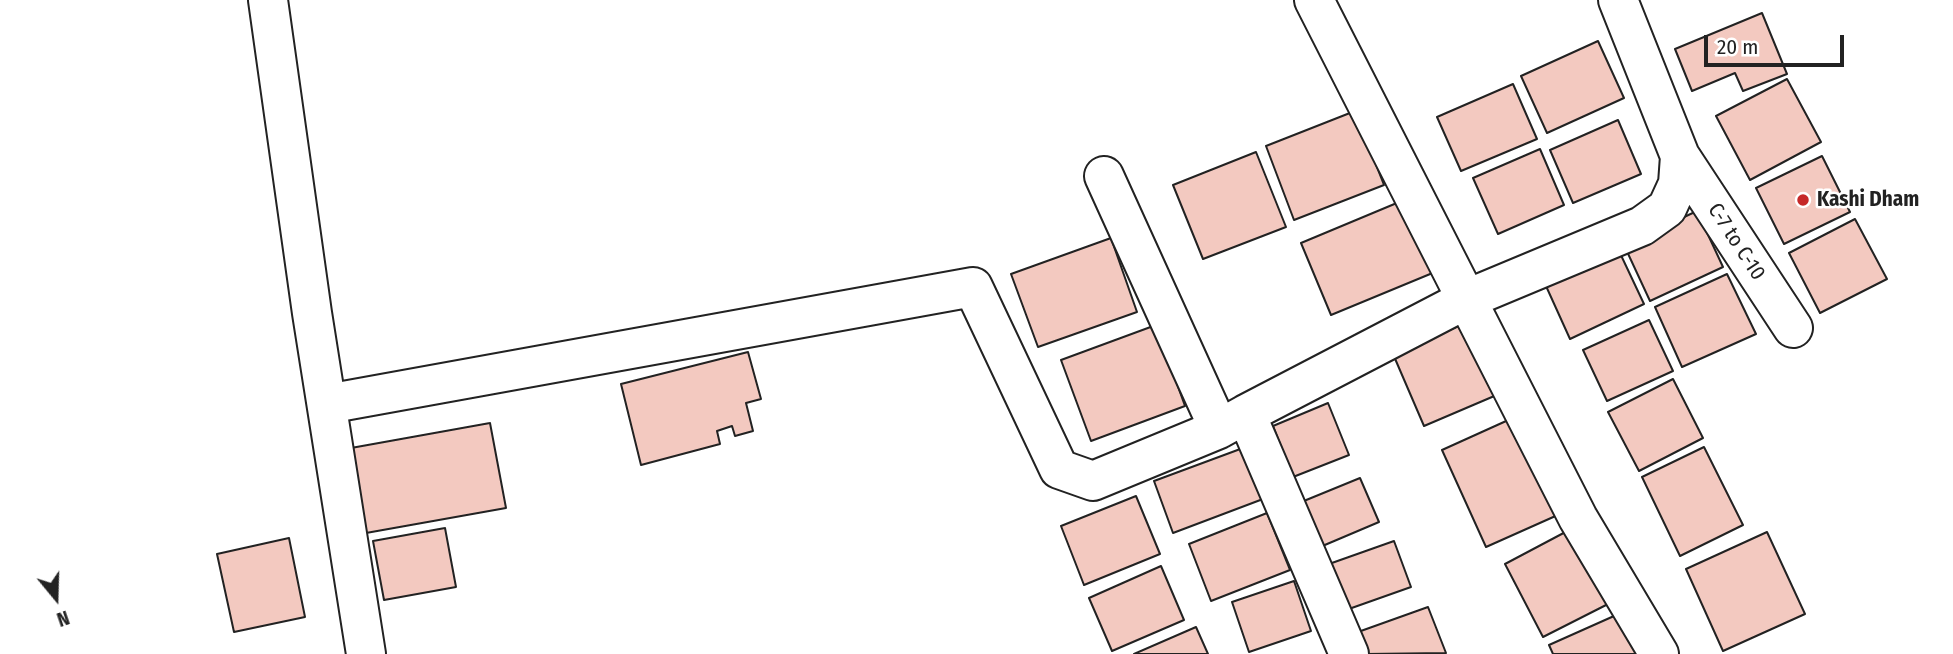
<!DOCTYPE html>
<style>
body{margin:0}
#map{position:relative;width:1953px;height:654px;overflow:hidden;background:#fff;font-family:"Fira Sans Condensed",sans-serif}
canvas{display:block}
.north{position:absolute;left:21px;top:563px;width:70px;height:70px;-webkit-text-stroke:5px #fff;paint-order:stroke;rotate:161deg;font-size:19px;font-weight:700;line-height:28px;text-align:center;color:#222}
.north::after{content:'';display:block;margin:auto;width:24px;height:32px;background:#222;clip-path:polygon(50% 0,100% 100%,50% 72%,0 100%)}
.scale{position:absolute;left:1704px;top:35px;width:140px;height:32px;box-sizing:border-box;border:4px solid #222;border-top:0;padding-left:9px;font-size:21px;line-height:24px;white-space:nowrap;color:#222;-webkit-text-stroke:5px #fff;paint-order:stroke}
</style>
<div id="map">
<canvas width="1953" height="654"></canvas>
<div class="north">N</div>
<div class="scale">20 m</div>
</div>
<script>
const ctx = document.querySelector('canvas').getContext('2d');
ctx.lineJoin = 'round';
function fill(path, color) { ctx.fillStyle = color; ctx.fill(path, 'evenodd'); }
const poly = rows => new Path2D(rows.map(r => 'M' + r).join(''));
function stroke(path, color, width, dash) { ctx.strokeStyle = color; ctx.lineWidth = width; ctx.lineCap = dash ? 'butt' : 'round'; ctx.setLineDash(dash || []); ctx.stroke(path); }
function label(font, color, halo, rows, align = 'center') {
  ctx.font = font + ' "Fira Sans Condensed",sans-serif'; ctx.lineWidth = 5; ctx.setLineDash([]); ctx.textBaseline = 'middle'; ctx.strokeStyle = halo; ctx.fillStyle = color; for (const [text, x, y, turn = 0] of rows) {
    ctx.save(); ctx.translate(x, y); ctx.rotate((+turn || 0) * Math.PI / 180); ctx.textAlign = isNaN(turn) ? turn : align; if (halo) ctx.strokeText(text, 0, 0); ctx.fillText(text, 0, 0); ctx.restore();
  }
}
const building = poly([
 [1762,13,1787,74,1743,91,1735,73,1692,91,1675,49,1762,13],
 [1598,41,1624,98,1547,133,1521,76,1598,41],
 [1787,79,1821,142,1750,180,1716,116,1787,79],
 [1513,84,1537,139,1461,171,1437,117,1513,84],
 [1355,111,1384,185,1294,220,1266,146,1355,111],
 [1618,120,1641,174,1573,203,1550,150,1618,120],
 [1540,149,1564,205,1498,234,1473,178,1540,149],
 [1256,152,1286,227,1203,259,1173,185,1256,152],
 [1822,156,1850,212,1784,244,1756,188,1822,156],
 [1404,200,1435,272,1331,315,1301,243,1404,200],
 [1697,211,1723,267,1650,301,1624,245,1697,211],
 [1855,219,1887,279,1820,313,1789,253,1855,219],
 [1111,238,1137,312,1038,347,1011,274,1111,238],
 [1619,251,1644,304,1570,339,1546,286,1619,251],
 [1727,274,1756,334,1682,367,1655,307,1727,274],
 [1649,320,1673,371,1607,401,1583,350,1649,320],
 [1468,322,1499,394,1424,426,1393,354,1468,322],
 [1156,325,1185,406,1091,441,1061,360,1156,325],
 [748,352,761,399,746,403,753,431,735,436,732,426,717,431,720,444,641,465,621,384,748,352],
 [1673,379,1703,438,1639,471,1608,412,1673,379],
 [1328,403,1349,455,1293,477,1273,426,1328,403],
 [1515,417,1560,514,1486,547,1442,450,1515,417],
 [490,423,506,508,366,533,351,448,490,423],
 [1704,447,1743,525,1680,556,1642,477,1704,447],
 [1243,448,1263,499,1173,533,1154,481,1243,448],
 [1360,478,1379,522,1313,550,1294,505,1360,478],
 [1136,496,1160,554,1084,585,1061,526,1136,496],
 [1267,513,1290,570,1211,601,1189,544,1267,513],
 [445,528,456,587,384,600,373,541,445,528],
 [1573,528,1612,602,1543,637,1505,564,1573,528],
 [1767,532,1805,614,1723,651,1686,569,1767,532],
 [289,538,305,617,234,632,217,554,289,538],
 [1394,541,1411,587,1346,610,1329,564,1394,541],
 [1161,566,1184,620,1112,651,1089,598,1161,566],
 [1294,581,1311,631,1249,652,1232,602,1294,581],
 [1428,607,1446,653,1366,654,1358,632,1428,607],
 [1623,612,1637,654,1553,654,1549,645,1623,612],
 [1196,627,1208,654,1134,654,1196,627]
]);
const minor = poly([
 [1314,0,1578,518,1659,654],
 [1680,156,1793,328],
 [1104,176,1219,429],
 [327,404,973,287,1059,469,1093,481,1219,429,1246,414,1349,654],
 [1246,414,1467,299,1642,226,1667,208,1678,184,1680,156,1618,0]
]);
const tertiary = poly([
 [268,0,312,313,366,654]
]);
const markers = [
 [1803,200,7,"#c62828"]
];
const poiNames = [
 ["Kashi Dham",1817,200]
];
const streetNames = [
 ["C-7 to C-10",1736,242,57]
];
fill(building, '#f3c9c0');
stroke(building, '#222', 2);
stroke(minor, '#222', 42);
stroke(tertiary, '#222', 42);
stroke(minor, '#fff', 38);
stroke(tertiary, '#fff', 38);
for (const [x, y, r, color] of markers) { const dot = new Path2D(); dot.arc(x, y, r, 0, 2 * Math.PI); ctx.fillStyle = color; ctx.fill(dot); stroke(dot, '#fff', 2.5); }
label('bold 21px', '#222', '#fff', poiNames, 'left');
label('21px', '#222', '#fff', streetNames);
</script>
